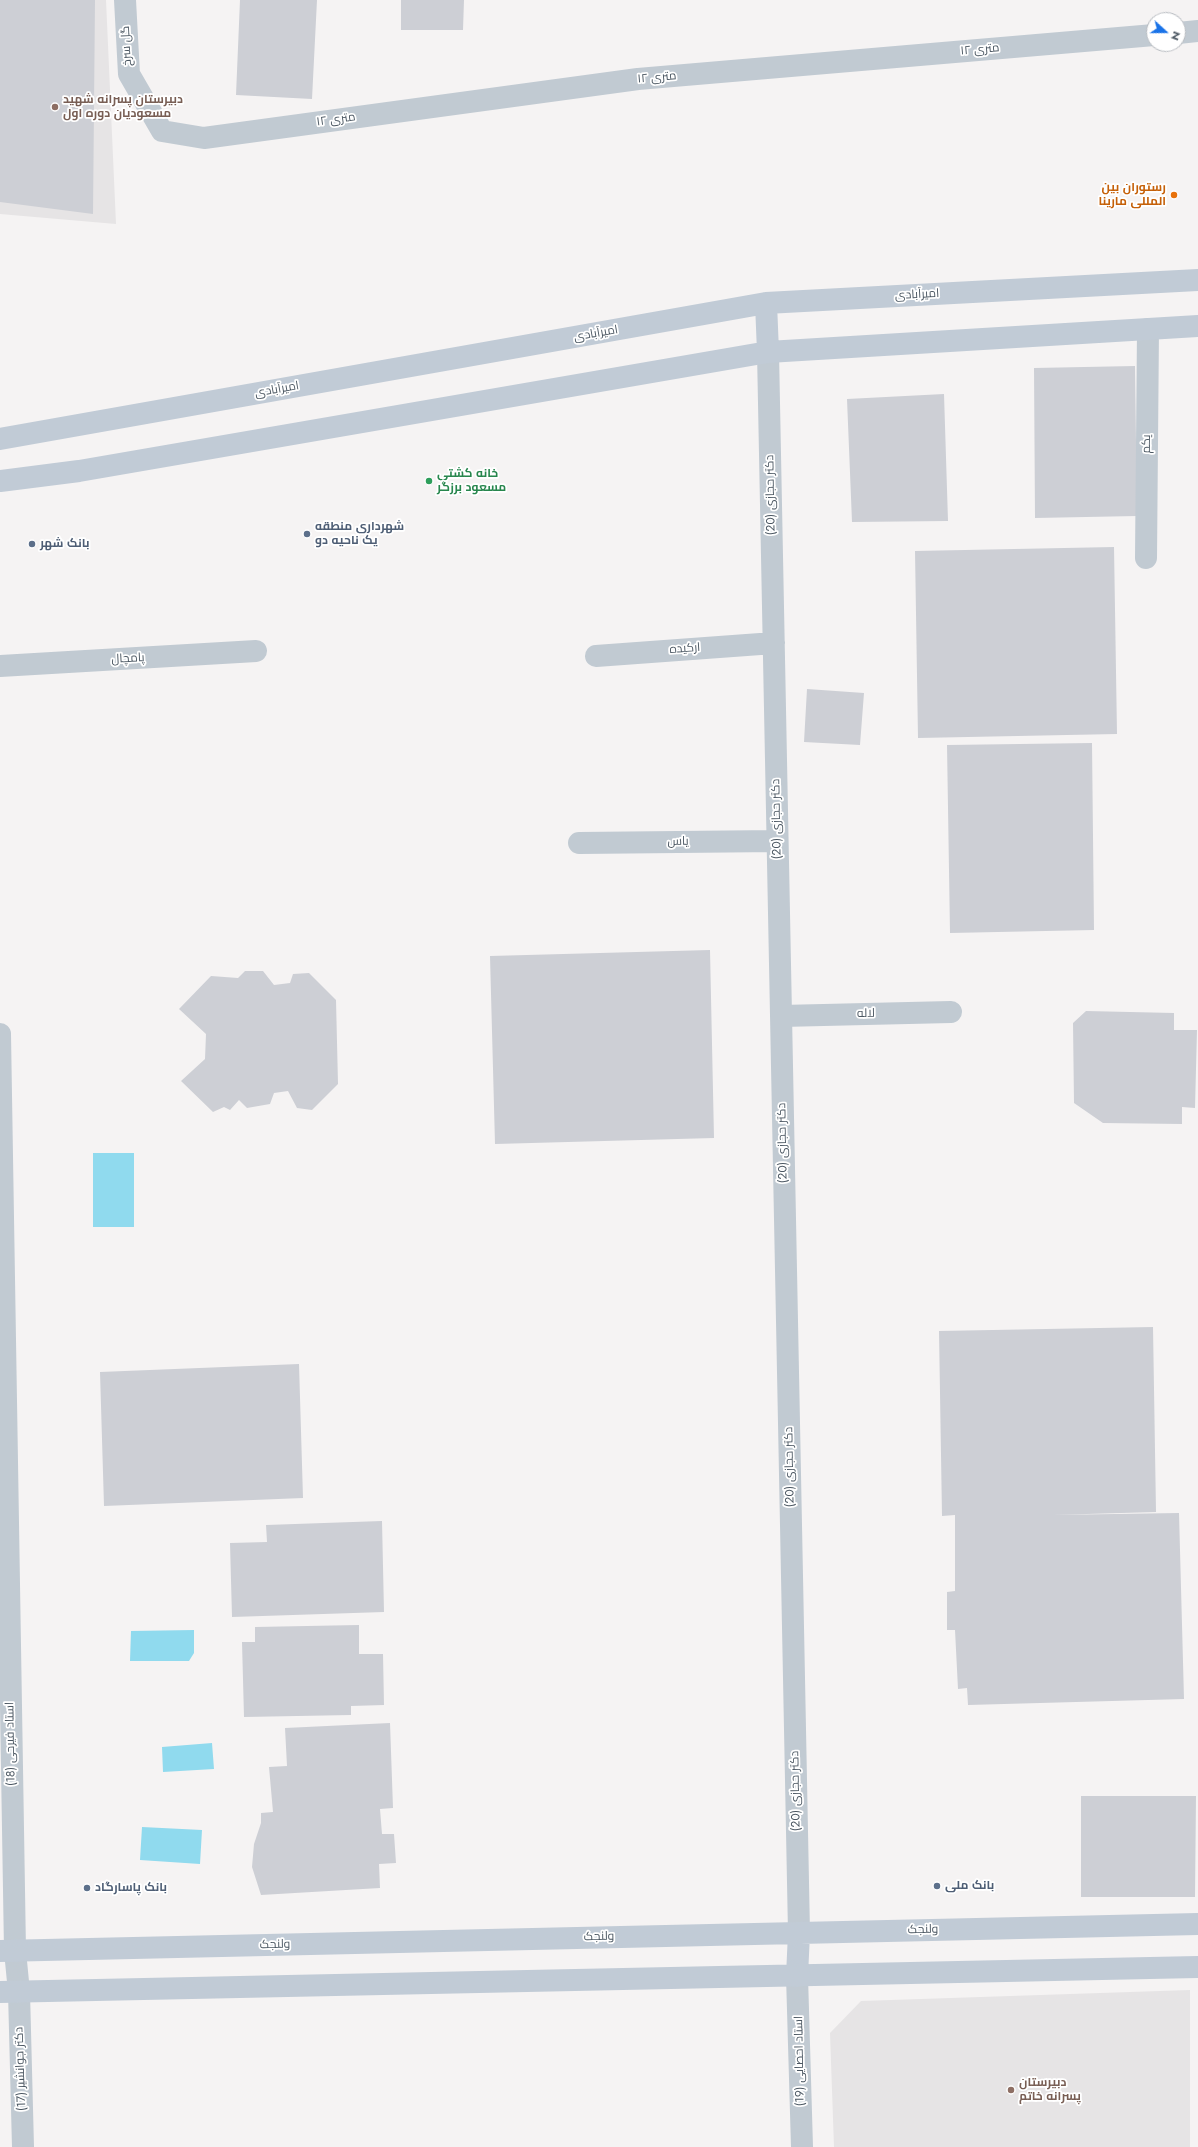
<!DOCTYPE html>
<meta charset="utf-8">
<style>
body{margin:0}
#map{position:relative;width:1198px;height:2147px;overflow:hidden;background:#f5f3f3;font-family:Jost,sans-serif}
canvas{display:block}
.north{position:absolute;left:1146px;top:12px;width:40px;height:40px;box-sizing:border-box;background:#fff;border:1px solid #b7bbc0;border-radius:50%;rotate:111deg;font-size:11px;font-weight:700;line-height:16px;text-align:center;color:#4a5661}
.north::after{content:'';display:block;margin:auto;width:14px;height:18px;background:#1a73e8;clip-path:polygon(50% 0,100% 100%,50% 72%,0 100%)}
</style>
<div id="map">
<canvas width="1198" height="2147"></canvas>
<div class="north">N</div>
</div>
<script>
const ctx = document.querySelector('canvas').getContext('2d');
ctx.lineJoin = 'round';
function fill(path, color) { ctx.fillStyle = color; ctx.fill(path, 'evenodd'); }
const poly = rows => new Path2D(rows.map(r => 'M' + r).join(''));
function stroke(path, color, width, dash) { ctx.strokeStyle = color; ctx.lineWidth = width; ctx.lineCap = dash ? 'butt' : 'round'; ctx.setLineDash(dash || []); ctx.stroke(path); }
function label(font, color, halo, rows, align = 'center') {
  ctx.font = font + ' Jost,Cairo,sans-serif'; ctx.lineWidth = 3.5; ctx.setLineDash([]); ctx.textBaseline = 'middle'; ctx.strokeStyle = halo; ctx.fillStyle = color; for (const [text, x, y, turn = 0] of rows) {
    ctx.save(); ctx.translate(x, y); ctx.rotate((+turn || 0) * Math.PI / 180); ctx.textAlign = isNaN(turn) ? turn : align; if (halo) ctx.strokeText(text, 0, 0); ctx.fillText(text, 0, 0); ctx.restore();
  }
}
const education = poly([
 [0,0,106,0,116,224,0,214],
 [1190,1990,1190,2147,834,2147,830,2033,861,2001]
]);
const water = poly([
 [93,1153,134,1153,134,1227,93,1227],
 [194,1630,194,1653,189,1661,130,1661,131,1631],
 [212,1743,214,1769,163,1772,162,1747],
 [142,1827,202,1830,200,1864,140,1860]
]);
const building = poly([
 [0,0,95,0,93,214,0,202],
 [240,0,317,0,312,99,236,95],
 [401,0,464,0,463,30,401,30],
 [1135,366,1137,516,1035,518,1034,368],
 [944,394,948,521,852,522,847,399],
 [1114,547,1117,734,918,738,915,551],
 [807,689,864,693,860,745,804,742],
 [1092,743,1094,930,950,933,947,745],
 [710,950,714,1138,495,1144,490,956],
 [245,971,263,971,274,985,290,983,293,974,309,973,336,1000,338,1084,312,1110,297,1108,288,1091,274,1093,270,1104,247,1108,239,1100,230,1110,224,1107,213,1112,181,1081,205,1059,206,1034,179,1009,211,976,238,978],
 [1086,1011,1174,1013,1174,1030,1197,1030,1195,1108,1182,1107,1182,1124,1103,1123,1074,1103,1073,1023],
 [1153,1327,1156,1512,1052,1515,1179,1513,1184,1699,968,1705,967,1688,958,1689,955,1630,947,1630,947,1592,955,1591,955,1515,942,1516,939,1331],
 [299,1364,303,1498,104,1506,100,1372],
 [382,1521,384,1612,232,1617,230,1543,267,1542,266,1525],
 [359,1625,359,1654,383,1654,384,1705,351,1706,351,1715,244,1717,242,1642,255,1642,255,1627],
 [390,1723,393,1808,380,1809,382,1834,394,1834,396,1863,379,1864,380,1888,261,1895,252,1867,254,1844,261,1823,261,1813,273,1812,269,1767,287,1766,285,1728],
 [1081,1796,1196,1796,1195,1897,1081,1897]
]);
const street = poly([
 [125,0,129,74,162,131,204,138,638,79,1154,35],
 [1178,33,1198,31],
 [768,352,799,1933],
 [1146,558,1148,329],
 [596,656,774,643],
 [0,666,256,651],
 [579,843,777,841],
 [781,1016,951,1012],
 [0,1034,15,1951,19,1992,23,2147],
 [797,1976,802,2147]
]);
const secondary = poly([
 [766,303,768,352],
 [0,439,766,303,1198,280],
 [0,481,79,471,768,352,1198,326],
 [0,1951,1198,1924],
 [797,1976,799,1933],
 [0,1992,1198,1967]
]);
const markers = [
 [55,107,4,"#8d6e63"],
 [1174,195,4,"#e8710a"],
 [429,481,4,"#2e9e5b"],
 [307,534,4,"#5c6f8a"],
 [32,544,4,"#5c6f8a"],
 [937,1886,4,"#5c6f8a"],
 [87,1888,4,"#5c6f8a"],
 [1011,2090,4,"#8d6e63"]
];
const streetNames = [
 ["گل سرخ",127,46,-93],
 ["۱۲ متری",980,50,-5],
 ["۱۲ متری",657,78,-5],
 ["۱۲ متری",336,120,-8],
 ["امیرآبادی",917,295,-3],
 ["امیرآبادی",596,334,-10],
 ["امیرآبادی",277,390,-10],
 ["یکم",1147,444,-89],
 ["دکتر حجازی (20)",771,495,-91],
 ["ارکیده",685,649,-4],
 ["پامچال",128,659,-3],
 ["دکتر حجازی (20)",777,819,-91],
 ["یاس",678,842,-1],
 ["لاله",866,1014,-1],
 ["دکتر حجازی (20)",783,1143,-91],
 ["دکتر حجازی (20)",790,1467,-91],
 ["استاد فیرحی (18)",11,1744,-91],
 ["دکتر حجازی (20)",796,1791,-91],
 ["ولنجک",923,1930,-1],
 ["ولنجک",599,1937,-1],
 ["ولنجک",275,1945,-1],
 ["استاد احصایی (19)",800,2061,-91],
 ["دکتر جوانشیر (17)",21,2069,-92]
];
const educationNames = [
 ["دبیرستان پسرانه شهید",63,100],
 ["مسعودیان دوره اول",63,114],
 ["دبیرستان",1019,2083],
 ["پسرانه خاتم",1019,2097]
];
const foodNames = [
 ["رستوران بین",1166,188],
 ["المللی مارینا",1166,202]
];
const leisureNames = [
 ["خانه کشتی",437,474],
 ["مسعود برزگر",437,488]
];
const serviceNames = [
 ["شهرداری منطقه",315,527],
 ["یک ناحیه دو",315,541],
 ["بانک شهر",40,544],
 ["بانک ملی",945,1886],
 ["بانک پاسارگاد",95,1888]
];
fill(education, '#e6e4e5');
fill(water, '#90daee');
fill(building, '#cdcfd5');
stroke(street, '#c1cad2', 22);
stroke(secondary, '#c1cbd6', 22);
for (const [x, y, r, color] of markers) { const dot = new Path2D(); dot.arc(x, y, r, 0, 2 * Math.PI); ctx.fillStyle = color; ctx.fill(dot); stroke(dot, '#fff', 1.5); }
label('12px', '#4a5661', '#fff', streetNames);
label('bold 12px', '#785e54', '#fff', educationNames, 'left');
label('bold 12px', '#c56008', '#fff', foodNames, 'right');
label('bold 12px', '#27864d', '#fff', leisureNames, 'left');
label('bold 12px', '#4e5e75', '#fff', serviceNames, 'left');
</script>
